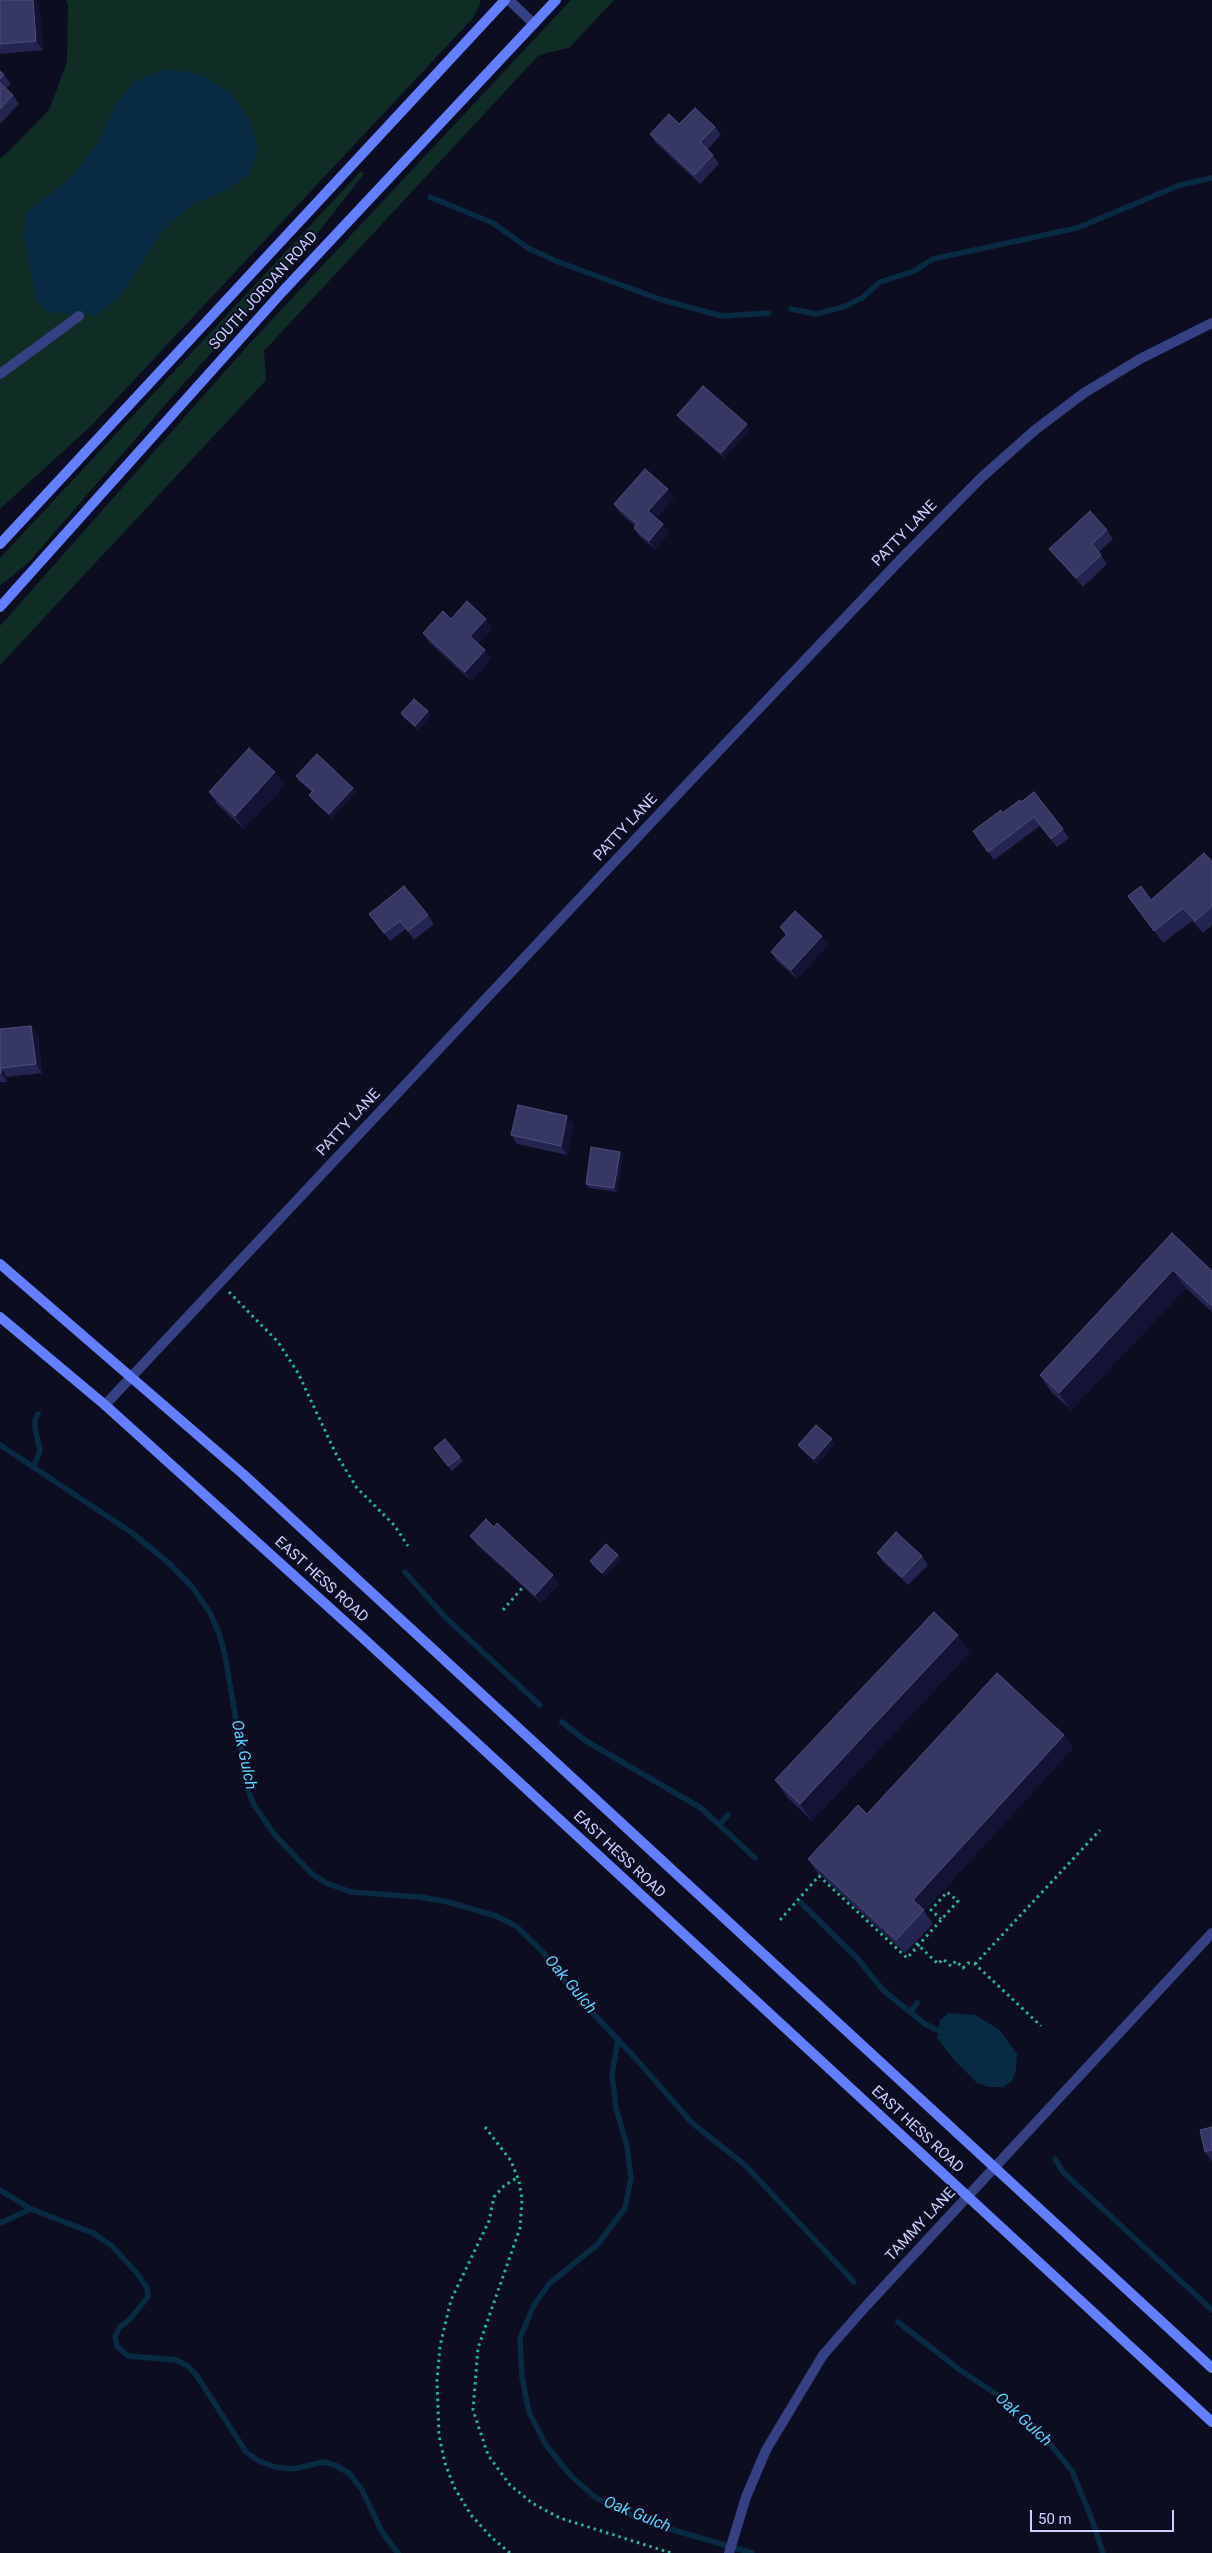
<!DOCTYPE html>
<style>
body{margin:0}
#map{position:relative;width:1212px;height:2553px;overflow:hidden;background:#0c0d21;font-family:Roboto,sans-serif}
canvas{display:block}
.scale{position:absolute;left:1030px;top:2510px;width:144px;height:22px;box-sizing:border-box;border:2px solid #ccd1ff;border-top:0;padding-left:6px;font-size:15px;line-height:18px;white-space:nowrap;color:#ccd1ff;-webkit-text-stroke:4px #0c0d21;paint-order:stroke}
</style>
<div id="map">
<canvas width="1212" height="2553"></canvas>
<div class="scale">50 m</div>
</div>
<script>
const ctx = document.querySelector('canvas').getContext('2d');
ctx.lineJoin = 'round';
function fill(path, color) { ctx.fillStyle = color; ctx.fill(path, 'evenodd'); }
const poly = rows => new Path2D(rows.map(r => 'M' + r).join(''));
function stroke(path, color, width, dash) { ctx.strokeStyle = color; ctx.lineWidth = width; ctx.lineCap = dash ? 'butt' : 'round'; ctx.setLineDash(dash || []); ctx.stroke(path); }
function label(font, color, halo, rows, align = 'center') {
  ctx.font = font + ' Roboto,sans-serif'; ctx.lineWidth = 4; ctx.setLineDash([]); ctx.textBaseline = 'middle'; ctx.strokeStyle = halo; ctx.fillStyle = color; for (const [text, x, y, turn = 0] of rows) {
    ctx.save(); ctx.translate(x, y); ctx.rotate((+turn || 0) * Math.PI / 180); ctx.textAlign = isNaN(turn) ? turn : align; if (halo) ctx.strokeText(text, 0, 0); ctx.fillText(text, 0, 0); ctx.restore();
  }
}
const green = poly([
 [66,0,480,0,480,4,473,18,91,426,0,509,0,158,7,153,49,110,67,62,68,6],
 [571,0,614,0,569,48,539,55,264,351,266,380,0,665,0,626,250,343],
 [361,171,364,174,298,258,185,382,28,563,0,586,0,558]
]);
const water = poly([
 [166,69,200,74,230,92,250,121,258,152,248,175,225,191,191,205,162,231,120,297,96,315,47,312,36,300,24,235,26,213,69,179,98,143,117,101,136,81],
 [949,2013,975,2015,1000,2030,1017,2054,1016,2071,1012,2081,1003,2087,988,2087,976,2082,955,2061,937,2038,940,2020]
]);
const stream = poly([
 [430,197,493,223,528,248,556,261,662,300,722,316,769,313],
 [791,309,816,314,843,307,862,298,880,282,914,271,933,259,1077,228,1180,185,1212,178],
 [0,1445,131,1532,170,1564,193,1588,210,1613,219,1633,225,1655,248,1790,254,1805,274,1834,312,1874,326,1883,351,1892,420,1897,448,1902,496,1916,516,1926,543,1952,576,1995,637,2060,692,2123,746,2166,854,2282],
 [33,1468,40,1451,35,1428,35,1420,38,1414],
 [405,1572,445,1617,540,1705],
 [562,1722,586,1741,701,1808,755,1858],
 [720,1824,728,1815],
 [800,1902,857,1958,883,1990,925,2024,943,2033],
 [910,2012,917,2003],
 [618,2039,612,2075,616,2108,627,2146,631,2178,625,2208,597,2245,549,2284,534,2305,520,2338,522,2377,529,2412,546,2445,571,2476,595,2497,626,2513,663,2527,752,2553],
 [1055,2159,1063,2172,1212,2310],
 [0,2190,31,2209,93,2233,112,2246,136,2272,147,2288,148,2297,130,2319,120,2327,115,2336,117,2346,128,2356,176,2360,188,2366,197,2376,246,2452,259,2461,275,2467,293,2469,324,2462,335,2465,349,2473,362,2490,382,2532,398,2553],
 [0,2223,31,2209],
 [898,2322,960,2370,1005,2400,1028,2419,1046,2439,1072,2471,1091,2517,1103,2553]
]);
const path = poly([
 [229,1292,278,1342,298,1373,336,1454,357,1488,394,1525,408,1546],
 [503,1610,523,1587],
 [780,1920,819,1876,907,1958,958,1901,947,1892,931,1910,941,1919],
 [916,1943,938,1964,943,1959,951,1966,956,1961,963,1968,968,1963,975,1964,1041,2026],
 [975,1964,1100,1830],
 [485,2127,511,2161,519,2181,522,2199,520,2228,478,2348,473,2410,488,2455,510,2485,532,2503,560,2518,671,2553],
 [510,2553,491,2537,471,2515,454,2487,445,2463,439,2436,437,2381,440,2346,451,2300,489,2221,494,2197,504,2186,518,2177]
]);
const service = poly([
 [0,374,79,316]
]);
const minor = poly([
 [509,0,534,24],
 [105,1405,691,780,902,558,982,477,1035,430,1084,393,1140,359,1212,323],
 [729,2553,746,2497,766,2450,823,2355,866,2306,1212,1933]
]);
const secondary = poly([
 [0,544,505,0],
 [0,607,283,291,556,0],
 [0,1264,243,1474,1212,2368],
 [0,1317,105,1405,363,1638,1212,2422]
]);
const wall = poly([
 [0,0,39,5,43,50,0,54],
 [0,71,4,75,11,84,6,88,13,95,19,104,0,124],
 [679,124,715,127,721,135,707,150,713,155,719,164,700,184,656,143,650,134],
 [677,415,750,429,724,458,680,420],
 [674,498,656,518,663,524,669,533,655,549,640,537,634,528,635,526,620,513,614,504],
 [1107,530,1113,539,1099,552,1107,564,1083,587,1056,557,1049,549],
 [451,619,486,619,492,628,478,643,485,650,491,659,471,681,429,642,423,633],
 [401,713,431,715,418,730,404,718],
 [296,776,353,788,356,792,332,818,312,800,309,795,312,792,299,781],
 [285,785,244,829,218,805,209,792],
 [1021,802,1063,829,1069,838,1057,847,1040,826,994,860,973,831],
 [1212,861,1212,925,1203,933,1192,921,1163,943,1128,896,1151,900],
 [369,914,428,915,434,924,414,940,406,929,390,941],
 [780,927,828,945,797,979,777,961,771,952,786,936],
 [31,1026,38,1035,42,1073,7,1077,7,1082,0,1082,0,1029],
 [574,1124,567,1155,517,1144,511,1135],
 [620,1152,623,1156,617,1192,589,1188,586,1184],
 [1172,1233,1212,1271,1212,1312,1186,1288,1071,1410,1052,1393,1040,1375],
 [835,1444,817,1464,801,1449,798,1445],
 [434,1448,460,1457,463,1461,452,1471],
 [470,1536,559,1584,541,1603,477,1545],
 [877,1553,922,1556,928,1565,908,1585,883,1562],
 [618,1555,621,1560,605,1577,593,1566,590,1561],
 [970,1652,812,1821,788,1798,775,1780],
 [1064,1735,1073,1748,924,1911,933,1924,905,1953,817,1872,808,1859,867,1814],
 [1212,2127,1212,2162,1205,2152]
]);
const shadedWall = poly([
 [33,0,36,0,39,5,43,50,36,41],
 [747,424,750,429,724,458,721,453],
 [668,489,674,498,655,520,648,511],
 [663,524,669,533,655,549,649,541],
 [486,619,492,628,476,645,470,636],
 [485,650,491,659,471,681,465,672],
 [428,711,431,715,418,730,415,726],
 [275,772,285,785,244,829,235,816],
 [353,788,356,792,332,818,329,814],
 [822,936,828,945,797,979,791,970],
 [31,1026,38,1035,42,1073,36,1064],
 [1,1068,7,1077,7,1082,1,1073],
 [567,1116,574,1124,567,1155,561,1146],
 [620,1152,623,1156,617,1192,614,1188],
 [1173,1270,1186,1288,1071,1410,1059,1393],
 [832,1439,835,1444,817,1464,814,1459],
 [618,1555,621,1560,605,1577,602,1573],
 [553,1575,559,1584,541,1603,535,1595],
 [958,1635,970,1652,812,1821,800,1804],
 [1064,1735,1073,1748,922,1913,913,1900]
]);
const building = poly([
 [0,0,33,0,36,41,0,44,0,0],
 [0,71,4,75,0,79,0,71],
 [0,83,13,95,0,109,0,83],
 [695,108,715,127,700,142,713,155,694,175,650,134,669,114,679,124,695,108],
 [703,386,747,424,721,453,677,415,703,386],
 [645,469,668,489,648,511,663,524,649,541,634,528,637,524,614,504,645,469],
 [1090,511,1107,530,1092,544,1101,555,1076,578,1049,549,1090,511],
 [467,601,486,619,470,636,485,650,465,672,423,633,443,611,451,619,467,601],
 [414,699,428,711,415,726,401,713,414,699],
 [249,748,275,772,235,816,209,792,249,748],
 [317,754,353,788,329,814,309,795,313,791,296,776,317,754],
 [1034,792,1063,829,1051,839,1034,817,988,852,973,831,1001,810,1002,813,1020,800,1021,802,1034,792],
 [1204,853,1212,861,1212,906,1195,921,1183,908,1154,931,1128,896,1141,886,1151,900,1204,853],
 [404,886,428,915,408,931,400,921,384,933,369,914,404,886],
 [795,911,822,936,791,970,771,952,787,934,780,927,795,911],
 [31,1026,36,1064,1,1068,1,1073,0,1073,0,1029,31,1026],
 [518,1105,567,1116,561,1146,511,1135,518,1105],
 [591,1147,620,1152,614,1188,586,1184,591,1147],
 [1172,1233,1212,1271,1212,1306,1173,1270,1059,1393,1040,1375,1172,1233],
 [816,1425,832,1439,814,1459,798,1445,816,1425],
 [445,1439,460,1457,448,1466,434,1448,445,1439],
 [486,1519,494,1527,497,1523,553,1575,535,1595,470,1536,486,1519],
 [896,1532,922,1556,902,1577,877,1553,896,1532],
 [606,1544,618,1555,602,1573,590,1561,606,1544],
 [934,1612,958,1635,800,1804,775,1780,934,1612],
 [997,1673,1064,1735,913,1900,924,1910,896,1940,808,1859,858,1805,867,1814,997,1673],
 [1212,2127,1212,2150,1205,2152,1200,2130,1212,2127]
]);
const streetNames = [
 ["SOUTH JORDAN ROAD",264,291,-48],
 ["PATTY LANE",905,534,-46],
 ["PATTY LANE",626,828,-47],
 ["PATTY LANE",349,1123,-47],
 ["EAST HESS ROAD",321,1580,42],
 ["EAST HESS ROAD",619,1855,43],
 ["EAST HESS ROAD",917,2130,43],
 ["TAMMY LANE",921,2225,-47]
];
const waterNames = [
 ["Oak Gulch",243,1755,78],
 ["Oak Gulch",570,1985,50],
 ["Oak Gulch",1023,2420,43],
 ["Oak Gulch",637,2515,22]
];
fill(green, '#0f2c25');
fill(water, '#092a43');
stroke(stream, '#092a43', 5.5);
stroke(path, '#28b792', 3, [2.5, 4]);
stroke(service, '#354183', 10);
stroke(minor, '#354183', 10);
stroke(secondary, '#637eff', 10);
fill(wall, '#242450');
fill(shadedWall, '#131335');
fill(building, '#363763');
stroke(building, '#4d4f7b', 1);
label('15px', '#ccd1ff', '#0c0d21', streetNames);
label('italic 16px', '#5ad4ff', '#0c0d21', waterNames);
</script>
